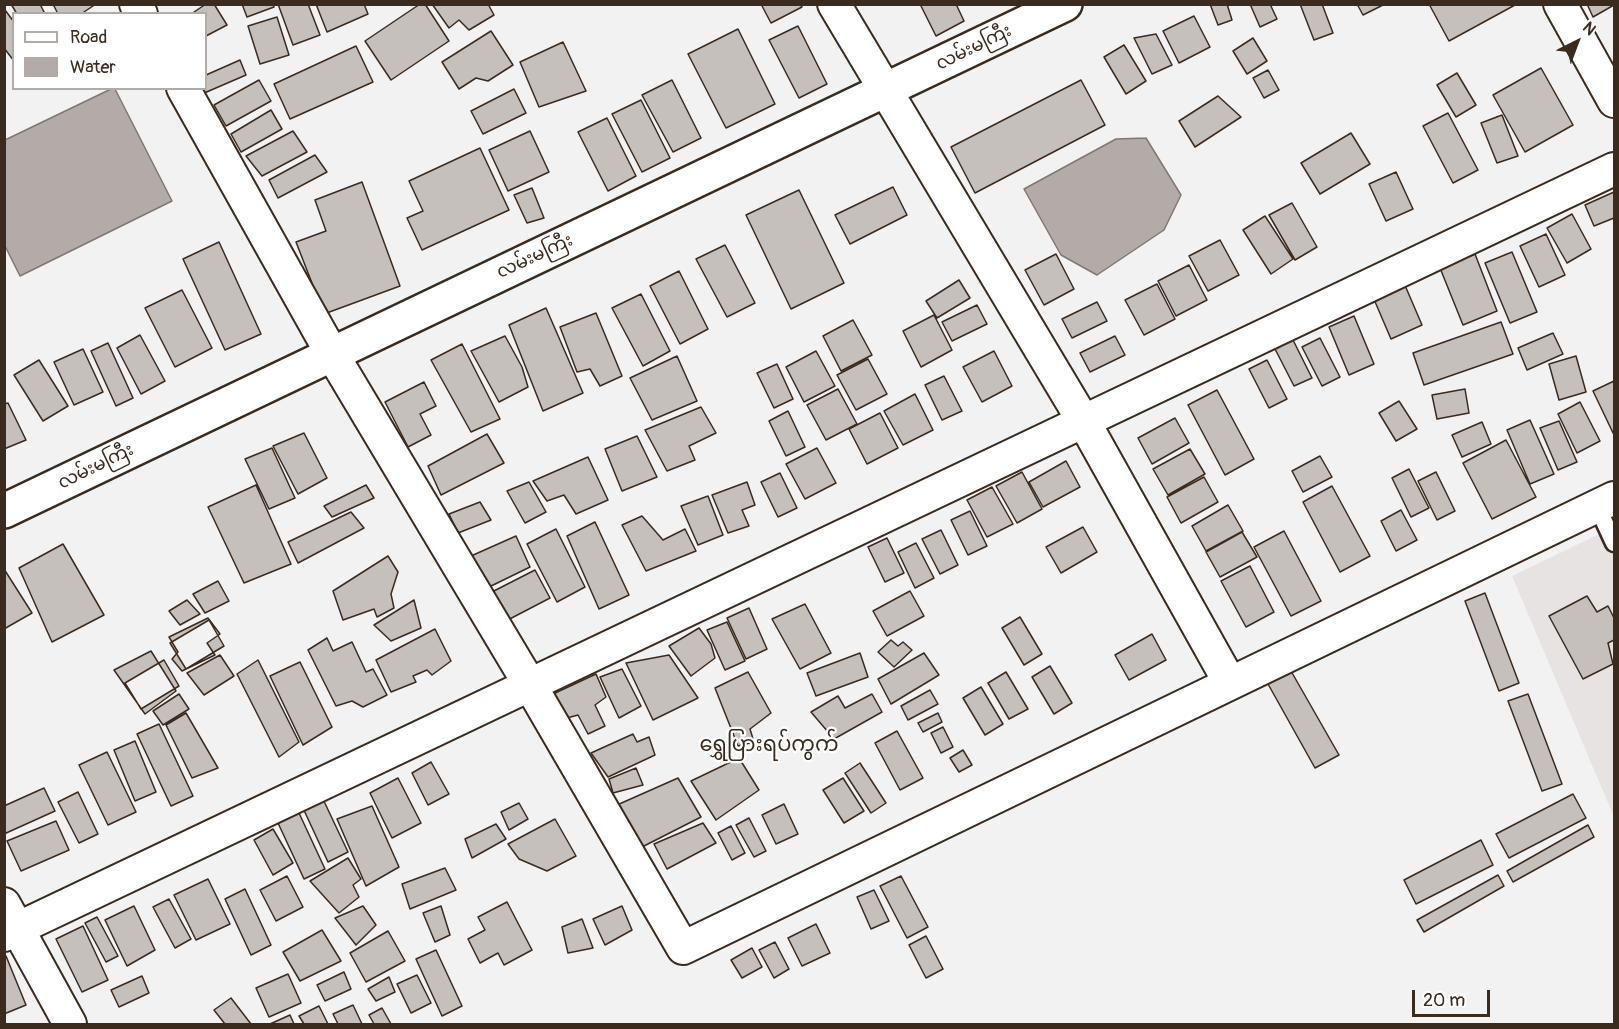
<!DOCTYPE html>
<meta charset="utf-8">
<style>
body{margin:0}
#map{position:relative;width:1619px;height:1029px;overflow:hidden;background:#f3f2f2;font-family:Pangolin,sans-serif}
canvas{display:block}
.frame{position:absolute;inset:0;border:6px solid #3b2a1e;pointer-events:none}
.legend{position:absolute;left:12px;top:12px;width:195px;height:78px;box-sizing:border-box;background:#fff;border:2px solid #b1aaa5;margin:0;padding:8px 10px;list-style:none;font-size:18px;color:#3b2a1e}
.legend li{display:flex;align-items:center;gap:12px;height:30px}
.legend b{width:30px;border:2px solid #b1aaa5}
.north{position:absolute;left:1547px;top:12px;width:60px;height:60px;-webkit-text-stroke:4px #fff;paint-order:stroke;rotate:42deg;font-size:16px;font-weight:700;line-height:24px;text-align:center;color:#3b2a1e}
.north::after{content:'';display:block;margin:auto;width:21px;height:27px;background:#3b2a1e;clip-path:polygon(50% 0,100% 100%,50% 72%,0 100%)}
.scale{position:absolute;left:1412px;top:990px;width:78px;height:27px;box-sizing:border-box;border:3px solid #3b2a1e;border-top:0;padding-left:8px;font-size:18px;line-height:21px;white-space:nowrap;color:#3b2a1e;-webkit-text-stroke:4px #fff;paint-order:stroke}
</style>
<div id="map">
<canvas width="1619" height="1029"></canvas>
<div class="frame"></div>
<ul class="legend">
<li><b style="height:8px;background:#fff"></b>Road</li>
<li><b style="height:16px;background:#b2aba7"></b>Water</li>
</ul>
<div class="north">N</div>
<div class="scale">20 m</div>
</div>
<script>
const ctx = document.querySelector('canvas').getContext('2d');
ctx.lineJoin = 'round';
function fill(path, color) { ctx.fillStyle = color; ctx.fill(path, 'evenodd'); }
const poly = rows => new Path2D(rows.map(r => 'M' + r).join(''));
function stroke(path, color, width, dash) { ctx.strokeStyle = color; ctx.lineWidth = width; ctx.lineCap = dash ? 'butt' : 'round'; ctx.setLineDash(dash || []); ctx.stroke(path); }
function label(font, color, halo, rows, align = 'center') {
  ctx.font = font + ' Pangolin,"Noto Sans Myanmar",sans-serif'; ctx.lineWidth = 4.5; ctx.setLineDash([]); ctx.textBaseline = 'middle'; ctx.strokeStyle = halo; ctx.fillStyle = color; for (const [text, x, y, turn = 0] of rows) {
    ctx.save(); ctx.translate(x, y); ctx.rotate((+turn || 0) * Math.PI / 180); ctx.textAlign = isNaN(turn) ? turn : align; if (halo) ctx.strokeText(text, 0, 0); ctx.fillText(text, 0, 0); ctx.restore();
  }
}
const built = poly([
 [1614,527,1614,817,1512,576]
]);
const water = poly([
 [111,89,115,89,172,201,20,276,5,246,5,140,111,89],
 [1146,138,1181,195,1164,230,1097,275,1061,255,1024,189,1116,139,1146,138]
]);
const building = poly([
 [11,4,40,4,45,14,17,14,11,4],
 [53,4,96,4,81,14,58,14,53,4],
 [206,4,214,4,227,25,206,36,206,14,191,14,206,4],
 [242,4,273,4,274,7,247,17,242,4],
 [278,4,308,4,320,35,293,45,278,4],
 [316,4,364,4,368,14,327,32,316,4],
 [420,4,425,4,449,41,391,80,365,41,420,4],
 [432,4,488,4,494,15,469,30,459,20,449,28,432,4],
 [761,4,800,4,802,7,771,23,761,4],
 [920,4,956,4,964,21,936,36,920,4],
 [1210,4,1227,4,1232,20,1218,25,1210,4],
 [1250,4,1270,4,1277,19,1260,27,1250,4],
 [1300,4,1322,4,1333,33,1314,40,1300,4],
 [1357,4,1383,4,1383,5,1363,15,1357,4],
 [1429,4,1515,4,1515,5,1449,41,1429,4],
 [1587,4,1614,4,1614,5,1593,17,1587,4],
 [5,10,14,22,14,61,4,48,5,10],
 [1194,16,1210,47,1179,63,1163,31,1194,16],
 [277,17,289,55,260,64,248,26,277,17],
 [798,26,827,84,799,98,769,40,798,26],
 [738,29,775,104,726,128,688,54,738,29],
 [491,31,513,65,488,81,476,78,459,89,442,62,491,31],
 [1156,34,1172,65,1152,74,1134,38,1156,34],
 [1253,38,1267,61,1247,74,1233,51,1253,38],
 [563,42,586,91,539,107,520,62,563,42],
 [1124,45,1146,81,1126,94,1104,57,1124,45],
 [356,46,373,82,290,119,274,84,356,46],
 [240,60,246,75,202,94,200,88,206,88,206,75,240,60],
 [1541,68,1573,125,1525,152,1493,95,1541,68],
 [1268,70,1279,90,1264,98,1253,78,1268,70],
 [1457,73,1476,105,1456,117,1437,85,1457,73],
 [259,80,271,101,226,126,214,105,259,80],
 [672,80,701,138,673,152,642,95,672,80],
 [1081,80,1105,125,975,193,951,147,1081,80],
 [514,89,526,113,483,134,471,111,514,89],
 [1218,96,1241,117,1195,147,1179,121,1218,96],
 [641,100,670,158,642,172,612,114,641,100],
 [271,110,282,129,241,152,231,134,271,110],
 [1448,113,1478,170,1453,183,1423,126,1448,113],
 [1502,115,1518,156,1497,163,1481,123,1502,115],
 [607,118,636,176,608,191,578,132,607,118],
 [293,131,307,152,262,176,246,156,293,131],
 [530,131,549,172,508,191,489,150,530,131],
 [1351,133,1370,164,1320,194,1301,163,1351,133],
 [480,148,509,210,422,250,407,218,423,211,409,181,480,148],
 [315,155,327,172,278,198,269,180,315,155],
 [1396,172,1413,209,1386,221,1369,184,1396,172],
 [362,182,400,286,324,314,296,242,326,231,315,200,362,182],
 [893,187,907,215,850,244,835,215,893,187],
 [532,188,544,218,527,223,514,195,532,188],
 [799,190,844,283,791,309,746,215,799,190],
 [1614,192,1614,218,1594,226,1585,205,1614,192],
 [1292,203,1317,247,1295,260,1269,215,1292,203],
 [1572,214,1591,249,1567,263,1547,228,1572,214],
 [1265,216,1293,259,1271,274,1243,230,1265,216],
 [1546,234,1565,275,1539,287,1520,246,1546,234],
 [1220,240,1239,275,1208,291,1189,256,1220,240],
 [219,242,261,334,225,350,183,259,219,242],
 [725,245,755,303,727,317,696,259,725,245],
 [1512,252,1537,312,1510,323,1485,263,1512,252],
 [1056,254,1074,289,1044,305,1025,270,1056,254],
 [1475,254,1497,311,1463,325,1440,268,1475,254],
 [1189,265,1207,300,1176,316,1158,281,1189,265],
 [679,271,708,329,680,344,650,286,679,271],
 [959,280,970,298,937,318,926,301,959,280],
 [1404,283,1422,325,1391,339,1373,297,1404,283],
 [1157,284,1175,319,1144,335,1125,300,1157,284],
 [182,290,212,348,175,367,145,308,182,290],
 [641,294,670,351,643,366,612,308,641,294],
 [1097,302,1107,321,1072,338,1062,319,1097,302],
 [977,305,987,324,952,341,942,322,977,305],
 [546,308,583,393,543,411,509,325,546,308],
 [596,313,622,376,600,386,590,369,577,372,560,327,596,313],
 [934,315,952,350,921,367,903,331,934,315],
 [1354,316,1374,364,1349,375,1329,327,1354,316],
 [853,320,872,355,841,371,823,336,853,320],
 [1501,322,1513,354,1424,385,1413,353,1501,322],
 [1553,333,1563,354,1527,370,1518,348,1553,333],
 [140,335,165,381,141,394,117,348,140,335],
 [505,336,522,367,528,387,499,402,471,351,505,336],
 [1115,336,1125,355,1090,372,1080,353,1115,336],
 [1292,338,1312,378,1294,386,1274,347,1292,338],
 [1320,338,1340,377,1322,386,1302,347,1320,338],
 [108,343,133,398,116,406,91,351,108,343],
 [462,344,500,419,471,432,431,360,462,344],
 [83,349,103,392,74,405,54,362,83,349],
 [816,351,835,386,804,402,786,367,816,351],
 [994,351,1012,386,982,402,963,367,994,351],
 [677,356,697,401,652,420,630,378,677,356],
 [1576,356,1586,392,1559,400,1549,364,1576,356],
 [868,359,887,394,856,410,837,375,868,359],
 [39,360,68,406,43,421,14,375,39,360],
 [1267,360,1287,399,1269,408,1249,369,1267,360],
 [777,364,793,399,774,408,757,373,777,364],
 [944,376,962,411,942,420,925,385,944,376],
 [1614,381,1614,435,1593,391,1614,381],
 [424,382,436,406,420,414,431,435,408,447,385,402,424,382],
 [838,389,857,424,826,440,807,405,838,389],
 [1465,389,1469,413,1437,419,1432,395,1465,389],
 [1217,390,1254,459,1225,475,1188,405,1217,390],
 [915,394,933,430,903,445,884,411,915,394],
 [1399,401,1417,429,1396,441,1379,413,1399,401],
 [1580,402,1600,441,1577,453,1558,414,1580,402],
 [8,403,26,440,4,449,4,404,8,403],
 [701,407,716,433,689,446,695,460,667,471,645,430,701,407],
 [788,411,805,447,786,456,769,421,788,411],
 [880,413,898,448,867,464,849,429,880,413],
 [1175,418,1189,443,1152,464,1138,438,1175,418],
 [1530,420,1554,474,1530,484,1507,430,1530,420],
 [1559,421,1577,462,1558,470,1540,428,1559,421],
 [1482,422,1491,444,1462,457,1452,435,1482,422],
 [304,433,327,478,298,494,273,446,304,433],
 [487,434,504,463,441,495,428,466,487,434],
 [637,436,657,477,622,491,605,449,637,436],
 [1506,440,1536,497,1492,519,1463,463,1506,440],
 [272,448,295,498,269,509,245,459,272,448],
 [817,448,836,483,805,499,786,464,817,448],
 [1190,449,1205,474,1168,495,1153,469,1190,449],
 [1320,456,1332,477,1303,492,1292,471,1320,456],
 [588,457,608,500,576,514,564,495,547,501,533,481,588,457],
 [1066,461,1080,487,1043,507,1029,482,1066,461],
 [1409,469,1429,508,1411,517,1392,478,1409,469],
 [1022,472,1042,509,1017,523,996,486,1022,472],
 [1436,472,1455,511,1437,520,1418,481,1436,472],
 [780,473,797,508,778,517,761,482,780,473],
 [1204,477,1218,502,1181,523,1167,497,1204,477],
 [529,482,546,512,525,523,507,491,529,482],
 [747,482,755,505,742,510,749,526,728,533,712,495,747,482],
 [256,485,291,564,244,583,208,507,256,485],
 [366,485,374,498,332,517,324,506,366,485],
 [1332,486,1370,556,1340,572,1303,502,1332,486],
 [992,487,1013,524,987,537,967,500,992,487],
 [708,496,723,535,698,545,681,506,708,496],
 [480,502,491,520,458,533,449,514,480,502],
 [1228,505,1243,531,1206,551,1192,526,1228,505],
 [1401,510,1417,540,1396,551,1381,521,1401,510],
 [970,511,987,546,968,555,951,520,970,511],
 [351,512,364,528,298,563,288,542,351,512],
 [642,516,663,540,685,529,696,551,646,571,622,525,642,516],
 [595,522,629,595,599,609,567,536,595,522],
 [1083,527,1097,552,1061,573,1046,547,1083,527],
 [556,529,585,587,557,602,527,544,556,529],
 [941,530,958,565,940,574,922,539,941,530],
 [1284,531,1321,601,1291,616,1254,547,1284,531],
 [1242,532,1257,557,1220,577,1206,552,1242,532],
 [516,536,530,567,487,588,471,556,516,536],
 [887,538,904,573,885,582,868,547,887,538],
 [916,543,934,578,915,588,898,552,916,543],
 [63,544,104,615,52,642,19,568,63,544],
 [388,556,398,572,391,594,394,608,377,617,374,609,343,620,333,591,388,556],
 [1250,566,1274,612,1246,627,1221,581,1250,566],
 [4,569,32,613,4,629,4,569],
 [535,570,550,598,502,623,488,594,535,570],
 [218,581,229,601,205,613,193,594,218,581],
 [910,591,924,616,887,636,873,611,910,591],
 [1485,593,1519,683,1499,691,1465,601,1485,593],
 [1587,596,1597,612,1608,606,1614,618,1614,640,1608,643,1613,664,1583,679,1549,616,1587,596],
 [187,600,200,614,180,625,169,611,187,600],
 [414,600,421,628,391,641,374,625,414,600],
 [805,604,831,653,800,669,772,619,805,604],
 [749,608,767,649,746,659,727,618,749,608],
 [1020,617,1042,654,1024,665,1002,628,1020,617],
 [208,618,220,634,207,643,215,655,182,671,172,659,178,652,169,637,208,618],
 [209,620,224,646,186,669,170,643,209,620],
 [727,622,745,661,725,670,707,630,727,622],
 [699,628,711,644,715,658,691,676,669,646,699,628],
 [435,629,451,661,432,675,427,670,413,676,416,682,391,692,376,660,435,629],
 [1152,634,1166,660,1129,680,1115,655,1152,634],
 [327,638,333,651,352,642,366,672,373,669,387,695,363,707,352,701,336,706,308,650,327,638],
 [891,640,898,646,903,642,912,650,894,667,878,652,891,640],
 [151,651,176,691,145,714,114,670,151,651],
 [860,653,868,677,816,696,807,673,860,653],
 [924,653,939,675,891,704,878,679,924,653],
 [220,655,234,676,204,695,187,673,220,655],
 [669,655,698,698,653,720,626,663,669,655],
 [164,660,179,686,141,709,125,683,164,660],
 [258,660,299,742,279,757,237,674,258,660],
 [300,662,332,727,303,745,270,676,300,662],
 [1050,666,1072,703,1054,714,1032,677,1050,666],
 [622,669,641,706,619,718,600,677,622,669],
 [1291,671,1339,755,1315,768,1268,684,1291,671],
 [748,672,771,713,750,729,754,742,738,746,715,688,748,672],
 [1006,672,1028,709,1009,719,988,683,1006,672],
 [596,674,606,697,595,705,605,726,588,734,578,715,567,718,553,694,596,674],
 [981,687,1003,724,985,735,963,698,981,687],
 [930,690,938,704,908,720,901,706,930,690],
 [179,694,189,709,163,725,153,711,179,694],
 [872,694,882,712,834,739,811,712,838,696,845,708,872,694],
 [1528,694,1562,784,1542,791,1508,701,1528,694],
 [186,713,218,768,192,778,166,725,186,713],
 [938,713,942,722,923,732,918,723,938,713],
 [159,724,193,796,171,806,137,734,159,724],
 [943,727,953,747,941,753,931,733,943,727],
 [897,731,923,778,900,790,875,743,897,731],
 [633,734,637,742,649,737,655,755,608,777,591,753,633,734],
 [135,741,156,792,135,801,114,750,135,741],
 [963,750,972,765,959,772,950,758,963,750],
 [107,752,136,812,108,825,79,765,107,752],
 [739,758,759,790,716,820,691,781,739,758],
 [431,762,449,794,428,805,412,773,431,762],
 [860,763,886,803,871,813,845,773,860,763],
 [636,768,643,785,613,793,609,779,636,768],
 [398,778,421,823,392,838,370,793,398,778],
 [678,778,701,817,642,847,617,805,678,778],
 [843,778,864,811,844,823,823,790,843,778],
 [44,788,55,811,4,834,4,806,44,788],
 [78,792,98,834,79,843,58,802,78,792],
 [1573,794,1586,818,1509,858,1496,834,1573,794],
 [322,797,348,852,328,862,302,806,322,797],
 [519,803,528,819,509,830,501,812,519,803],
 [784,804,798,834,776,844,762,815,784,804],
 [372,806,399,867,366,886,337,819,372,806],
 [299,813,325,869,304,879,278,823,299,813],
 [749,818,766,851,754,857,736,825,749,818],
 [555,819,576,856,547,871,519,859,508,844,555,819],
 [56,821,69,850,21,871,7,841,56,821],
 [703,823,716,843,667,869,654,844,703,823],
 [496,824,506,839,472,858,465,839,496,824],
 [1588,825,1594,837,1513,882,1507,871,1588,825],
 [731,826,745,853,732,860,718,833,731,826],
 [273,829,293,863,273,875,254,840,273,829],
 [1481,840,1493,865,1416,904,1404,880,1481,840],
 [348,858,361,879,353,885,359,897,339,913,310,881,348,858],
 [445,868,456,890,410,909,402,884,445,868],
 [1498,875,1504,886,1424,932,1417,920,1498,875],
 [287,876,303,907,276,921,260,890,287,876],
 [901,876,928,927,907,938,880,886,901,876],
 [208,879,230,924,196,940,174,895,208,879],
 [245,889,271,945,251,955,225,899,245,889],
 [874,890,889,921,871,929,857,897,874,890],
 [169,899,191,939,175,948,153,907,169,899],
 [507,902,532,950,504,965,498,953,480,963,468,939,485,930,478,917,507,902],
 [134,906,155,950,127,966,105,920,134,906],
 [363,906,376,925,356,945,335,918,363,906],
 [441,906,450,935,435,942,423,913,441,906],
 [622,906,632,930,605,945,593,919,622,906],
 [97,917,118,956,106,962,85,923,97,917],
 [582,919,593,948,568,953,562,927,582,919],
 [816,924,830,953,802,966,788,938,816,924],
 [83,926,108,980,82,992,56,939,83,926],
 [322,930,341,961,300,981,283,952,322,930],
 [388,931,405,961,366,982,350,953,388,931],
 [926,936,943,969,926,978,909,945,926,936],
 [775,942,789,969,774,978,759,950,775,942],
 [752,948,762,967,742,978,731,960,752,948],
 [436,950,462,1006,442,1016,416,959,436,950],
 [6,956,26,1005,4,1014,4,957,6,956],
 [344,972,351,989,325,1001,317,985,344,972],
 [288,974,301,1003,269,1017,256,988,288,974],
 [417,975,431,1003,411,1013,397,984,417,975],
 [142,976,149,993,119,1007,111,990,142,976],
 [389,977,395,992,376,1001,368,989,389,977],
 [231,998,251,1024,225,1024,214,1010,231,998],
 [353,1005,362,1024,338,1024,333,1014,353,1005],
 [319,1006,328,1024,304,1024,299,1016,319,1006],
 [382,1008,391,1024,374,1024,369,1015,382,1008],
 [290,1015,294,1024,270,1024,290,1015]
]);
const lane = poly([
 [1597,506,1614,543]
]);
const street = poly([
 [136,4,141,14],
 [834,4,1084,422,1230,683],
 [1560,4,1614,101],
 [183,88,332,354,530,685,683,948,1614,498],
 [4,904,70,1024],
 [4,935,1614,169]
]);
const primary = poly([
 [4,511,1065,4]
]);
const streetNames = [
 ["လမ်းမကြီး",974,48,-26],
 ["လမ်းမကြီး",535,257,-25],
 ["လမ်းမကြီး",96,467,-26]
];
const quarterNames = [
 ["ရွှေပြားရပ်ကွက်",769,746]
];
fill(built, '#e6e3e2');
fill(water, '#b2aba7');
stroke(water, '#827770', 1.5);
fill(building, '#c6c0bd');
stroke(building, '#3b2a1e', 1.5);
stroke(lane, '#3b2a1e', 21);
stroke(street, '#3b2a1e', 36);
stroke(primary, '#3b2a1e', 38);
stroke(lane, '#fff', 16);
stroke(street, '#fff', 32);
stroke(primary, '#fff', 33);
label('18px', '#3b2a1e', '#fff', streetNames);
label('21px', '#3b2a1e', '#fff', quarterNames);
</script>
